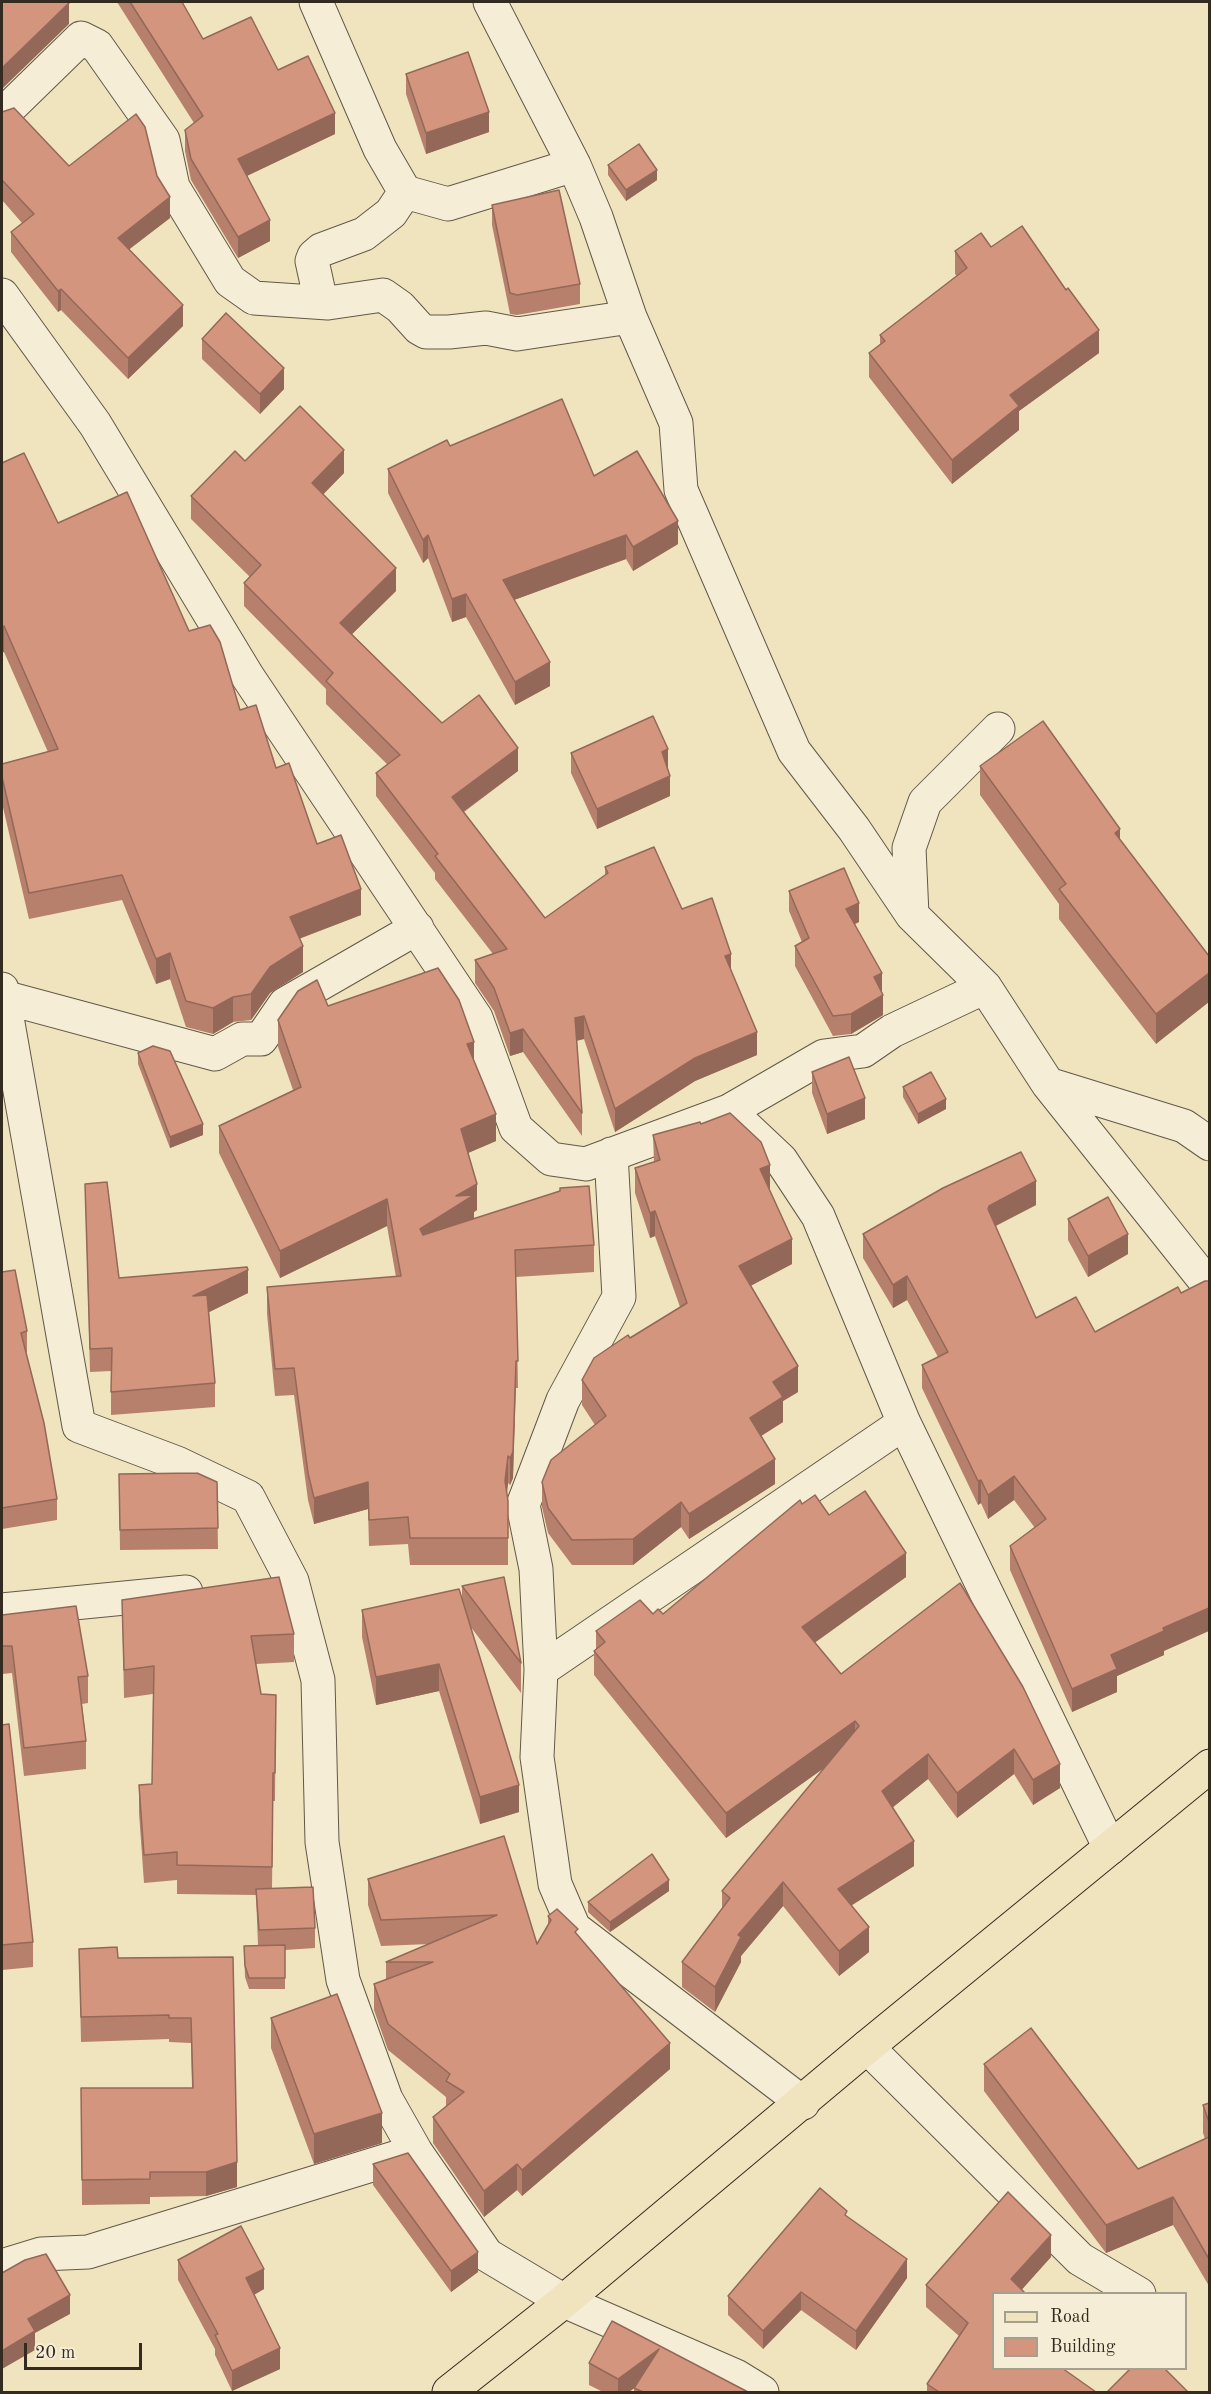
<!DOCTYPE html>
<style>
body{margin:0}
#map{position:relative;width:1211px;height:2394px;overflow:hidden;background:#f0e4bf;font-family:"Old Standard TT",serif}
canvas{display:block}
.frame{position:absolute;inset:0;border:3px solid #332a20;pointer-events:none}
.legend{position:absolute;left:992px;top:2292px;width:195px;height:78px;box-sizing:border-box;background:#f5edd5;border:2px solid #a79f8d;margin:0;padding:8px 10px;list-style:none;font-size:18px;color:#332a20}
.legend li{display:flex;align-items:center;gap:12px;height:30px}
.legend b{width:30px;border:2px solid #a79f8d}
.scale{position:absolute;left:24px;top:2343px;width:118px;height:27px;box-sizing:border-box;border:3px solid #332a20;border-top:0;padding-left:8px;font-size:18px;line-height:21px;white-space:nowrap;color:#332a20;-webkit-text-stroke:4px #f5edd5;paint-order:stroke}
</style>
<div id="map">
<canvas width="1211" height="2394"></canvas>
<div class="frame"></div>
<ul class="legend">
<li><b style="height:8px;background:#f0e4bf"></b>Road</li>
<li><b style="height:16px;background:#d4957e"></b>Building</li>
</ul>
<div class="scale">20 m</div>
</div>
<script>
const ctx = document.querySelector('canvas').getContext('2d');
ctx.lineJoin = 'round';
const poly = rows => new Path2D(rows.map(r => 'M' + r).join(''));
function stroke(path, color, width, dash) { ctx.strokeStyle = color; ctx.lineWidth = width; ctx.lineCap = dash ? 'butt' : 'round'; ctx.setLineDash(dash || []); ctx.stroke(path); }
function fill(path, color) { ctx.fillStyle = color; ctx.fill(path, 'evenodd'); }
const minor = poly([
 [316,2,380,149,405,192,448,204,574,165],
 [490,2,574,165,596,217,630,317,676,423,681,490,794,751,854,829,912,915,985,987,1048,1084,1210,1287],
 [2,115,81,38,97,46,163,140,173,187,230,281,254,298,328,303,383,295,400,307,419,328,426,332,449,332,486,328,517,334,630,317],
 [2,295,95,424,248,677,476,1018,516,1128,551,1159,586,1164,729,1111,824,1056,863,1051,892,1031,985,987],
 [321,302,312,261,314,256,321,250,364,234,391,213,405,192],
 [912,915,909,848,925,802,998,729],
 [2,989,79,1426,177,1463,248,1497,292,1581,318,1680,322,1842,343,1980,386,2099,416,2152,487,2255,564,2301,736,2376,762,2392],
 [3,997,215,1054,242,1039,261,1039,285,1004,417,928],
 [1048,1084,1184,1126,1210,1144],
 [729,1111,781,1160,818,1216,904,1423,1110,1848],
 [611,1154,619,1297,563,1400,523,1505,536,1569,541,1670,537,1757,555,1884,574,1928,803,2103],
 [2,1610,186,1592],
 [541,1670,904,1423],
 [867,2047,1080,2259,1139,2294],
 [2,2266,41,2254,88,2252,414,2152]
]);
const major = poly([
 [449,2392,564,2301,867,2047,1210,1766]
]);
const wall = poly([
 [117,2,182,2,203,39,278,70,335,134,247,176,270,241,238,258,191,180,185,151,185,130,194,123],
 [406,74,489,132,426,154,406,94],
 [2,112,69,166,157,176,170,218,129,249,183,326,128,379,61,310,58,312,11,252,11,232,22,223,2,200],
 [608,165,657,180,626,201,608,175],
 [492,205,580,284,580,304,517,315,510,314,492,225],
 [991,247,1099,353,1019,411,1019,430,952,484,869,377,869,353,880,344,880,335,957,276,955,274,955,251],
 [202,339,284,389,260,414,202,359],
 [450,446,594,476,678,544,633,571,626,559,514,600,550,686,515,705,466,617,452,622,428,558,423,563,388,493,388,469],
 [245,461,344,473,323,494,396,591,352,634,442,723,518,771,464,812,545,918,605,875,605,867,682,909,731,970,757,1055,695,1081,615,1132,584,1039,576,1041,582,1113,582,1136,523,1052,510,1056,494,1011,475,983,475,960,493,954,435,879,435,873,376,796,376,773,387,764,326,704,326,689,244,606,244,583,250,577,191,519,191,496],
 [2,463,58,523,189,631,240,710,276,768,317,844,361,915,299,939,303,972,270,993,251,1020,233,1022,213,1034,186,1027,170,979,156,984,122,900,29,919,2,803,2,764,48,752,4,652],
 [571,753,668,770,670,796,597,829,571,773],
 [980,766,1120,840,1209,956,1156,1044,1059,919,1059,904,980,795],
 [789,891,859,922,855,924,882,992,883,1015,851,1034,833,1036,795,966,795,946,802,942,789,911],
 [328,1006,474,1062,496,1141,468,1153,477,1210,474,1212,474,1219,594,1245,594,1272,516,1277,518,1388,516,1388,513,1478,510,1485,508,1483,507,1493,508,1501,508,1565,410,1565,408,1544,369,1546,368,1509,314,1524,308,1500,294,1395,275,1396,267,1314,267,1287,396,1277,387,1226,280,1278,219,1153,219,1126,293,1090,278,1047,278,1020],
 [138,1053,203,1135,170,1148,138,1064],
 [812,1072,865,1119,827,1134,812,1093],
 [903,1087,946,1109,918,1124,903,1097],
 [701,1124,770,1191,792,1264,750,1286,798,1392,783,1401,783,1422,761,1436,775,1484,689,1539,681,1527,633,1565,572,1565,548,1533,542,1507,542,1482,595,1425,582,1405,582,1380,630,1338,680,1307,655,1236,650,1238,635,1193,635,1168,654,1162,653,1135],
 [85,1184,119,1278,248,1293,209,1312,215,1383,215,1407,111,1415,111,1371,90,1372],
 [1036,1205,996,1226,1164,1651,1164,1655,1117,1676,1117,1692,1072,1712,1010,1570,1010,1546,1035,1528,1014,1500,988,1519,981,1503,978,1505,922,1388,922,1365,938,1357,907,1300,893,1308,863,1258,863,1234],
 [1068,1219,1128,1254,1088,1277,1068,1240],
 [2,1272,27,1331,27,1352,26,1352,57,1499,57,1520,2,1529],
 [119,1474,217,1482,218,1549,120,1550],
 [802,1504,829,1515,906,1577,814,1642,841,1674,960,1583,1060,1788,1033,1805,1014,1774,957,1818,928,1779,893,1807,914,1866,851,1905,869,1952,839,1976,783,1906,741,1956,741,1962,715,2012,682,1987,682,1962,722,1909,722,1891,825,1767,726,1838,594,1675,594,1651,596,1649,596,1631,653,1614,663,1614],
 [462,1586,521,1663,521,1693,470,1626,519,1812,480,1824,439,1691,376,1705,362,1637,362,1610,462,1600],
 [122,1600,294,1634,294,1662,256,1664,261,1694,276,1695,275,1801,273,1801,272,1889,315,1928,315,1948,285,1950,285,1989,249,1989,245,1977,244,1946,258,1945,256,1895,177,1894,177,1880,144,1883,139,1813,139,1785,152,1784,153,1694,124,1698],
 [2,1615,88,1676,88,1703,82,1704,86,1741,86,1769,24,1776,12,1673,2,1674],
 [2,1725,33,1942,33,1967,2,1970],
 [504,1836,537,1944,548,1925,548,1916,578,1936,670,2069,522,2196,517,2190,484,2217,433,2143,433,2117,446,2106,446,2097,388,2050,374,2010,374,1984,386,1980,386,1962,430,1944,381,1946,368,1905,368,1879],
 [669,1891,610,1932,588,1912,588,1902],
 [79,1949,118,1958,233,1957,237,2187,206,2196,150,2197,150,2204,82,2205,81,2088,192,2088,191,2043,169,2042,169,2039,81,2042],
 [271,2018,382,2143,314,2164,271,2048],
 [984,2064,1138,2169,1205,2139,1203,2133,1203,2105,1209,2103,1209,2286,1173,2225,1106,2253,984,2091],
 [373,2164,478,2272,451,2292,373,2185],
 [847,2217,907,2278,856,2350,801,2310,763,2349,728,2315,728,2296],
 [1051,2257,1021,2289,993,2368,1096,2392,927,2392,927,2384,959,2336,926,2307,926,2285],
 [178,2260,264,2289,254,2295,280,2369,232,2391,215,2355,215,2349,178,2280],
 [589,2363,748,2392,634,2392,634,2388,629,2392,603,2392,589,2385]
]);
const shadedWall = poly([
 [69,3,69,24,2,89,2,68],
 [489,112,489,132,426,154,426,133],
 [335,113,335,134,238,180,238,159],
 [657,170,657,180,626,201,626,190],
 [170,197,170,218,118,258,118,238],
 [270,220,270,241,238,258,238,237],
 [61,289,61,310,58,312,58,291],
 [183,305,183,326,128,379,128,358],
 [1099,330,1099,353,1019,411,1019,430,952,484,952,460,1010,395],
 [284,368,284,389,260,414,260,394],
 [344,450,344,473,312,506,312,483],
 [678,521,678,544,633,571,633,547],
 [428,535,428,558,423,563,423,540],
 [626,535,626,559,503,604,503,580],
 [396,568,396,591,340,646,340,623],
 [466,594,466,617,452,622,452,599],
 [4,626,4,652,2,653,2,627],
 [550,662,550,686,515,705,515,682],
 [518,748,518,771,452,820,452,797],
 [668,749,668,770,662,752],
 [670,776,670,796,597,829,597,809],
 [1120,829,1120,859,1115,833],
 [361,889,361,915,290,942,290,917],
 [859,903,859,922,846,928,846,909],
 [303,946,303,972,270,993,251,1020,251,994,270,967],
 [170,953,170,979,156,984,156,959],
 [731,954,731,977,725,956],
 [882,973,882,992,874,997,874,977],
 [1209,973,1209,1002,1156,1044,1156,1014],
 [883,995,883,1015,851,1034,851,1014],
 [233,997,233,1022,213,1034,213,1008],
 [584,1016,584,1039,575,1041,575,1018],
 [523,1029,523,1052,510,1056,510,1033],
 [757,1032,757,1055,695,1081,615,1132,615,1109,695,1058],
 [474,1042,474,1068,467,1044],
 [865,1098,865,1119,827,1134,827,1114],
 [946,1099,946,1109,918,1124,918,1114],
 [496,1114,496,1141,461,1156,461,1129],
 [203,1124,203,1135,170,1148,170,1137],
 [770,1165,770,1190,760,1169],
 [1036,1181,1036,1205,989,1229,989,1206],
 [477,1184,477,1210,474,1212,474,1221,420,1256,420,1229,456,1196],
 [387,1199,387,1226,280,1278,280,1251],
 [655,1211,655,1236,650,1238,650,1213],
 [1128,1234,1128,1254,1088,1277,1088,1256],
 [792,1239,792,1264,739,1292,739,1266],
 [248,1270,248,1293,193,1320,193,1296],
 [907,1276,907,1300,893,1308,893,1285],
 [516,1361,513,1478,510,1485,510,1458],
 [798,1366,798,1392,783,1401,783,1422,750,1443,750,1418,773,1382],
 [508,1456,508,1483,505,1508,505,1481],
 [775,1459,775,1484,689,1539,689,1514],
 [1014,1476,1014,1500,988,1519,988,1495],
 [981,1480,981,1503,978,1505,978,1481],
 [368,1482,368,1509,314,1524,314,1498],
 [681,1502,681,1527,633,1565,633,1539],
 [906,1553,906,1577,802,1652,802,1627],
 [1209,1608,1209,1631,1164,1651,1164,1655,1117,1676,1117,1692,1072,1712,1072,1689,1111,1655,1163,1628],
 [439,1664,439,1691,376,1705,376,1677],
 [855,1721,855,1746,726,1838,726,1813],
 [1014,1749,1014,1774,957,1818,957,1793],
 [928,1754,928,1779,882,1816,882,1791],
 [1060,1764,1060,1788,1033,1805,1033,1780],
 [519,1785,519,1812,480,1824,480,1797],
 [914,1841,914,1866,838,1914,838,1889],
 [669,1880,669,1891,610,1932,610,1922],
 [783,1882,783,1906,741,1956,741,1962,715,2012,715,1987,738,1935],
 [869,1927,869,1952,839,1976,839,1951],
 [670,2043,670,2069,522,2196,522,2170],
 [382,2113,382,2143,314,2164,314,2134],
 [237,2162,237,2187,206,2196,206,2172],
 [517,2164,517,2190,484,2217,484,2191],
 [1173,2197,1173,2225,1106,2253,1106,2225],
 [1051,2235,1051,2257,1018,2294,1011,2279],
 [478,2252,478,2272,451,2292,451,2271],
 [907,2259,907,2278,856,2350,856,2331],
 [264,2269,264,2289,246,2299,246,2278],
 [801,2292,801,2310,763,2349,763,2331],
 [70,2295,70,2314,35,2333,35,2350,2,2369,2,2351,28,2319],
 [280,2348,280,2369,232,2391,232,2371],
 [659,2349,659,2370,629,2392,618,2392,618,2379]
]);
const building = poly([
 [2,2,67,2,69,3,2,68,2,2],
 [130,2,182,2,203,39,251,17,278,70,308,56,335,113,238,159,270,220,238,237,191,159,185,130,203,116,130,2],
 [468,52,489,112,426,133,406,74,468,52],
 [14,108,69,166,136,114,145,127,157,176,170,197,118,238,183,305,128,358,61,289,58,291,11,232,34,214,2,180,2,112,14,108],
 [639,144,657,170,626,190,608,165,639,144],
 [559,190,580,284,517,295,510,293,492,205,559,190],
 [1022,226,1066,290,1068,288,1099,330,1010,395,1019,406,952,460,869,353,885,341,880,335,967,268,955,251,981,233,991,247,1022,226],
 [226,313,284,368,260,394,202,339,226,313],
 [562,399,594,476,637,451,678,521,633,547,626,535,503,580,550,662,515,682,466,594,452,599,428,535,423,540,388,469,447,440,450,446,562,399],
 [300,406,344,450,312,483,396,568,340,623,442,723,479,695,518,748,452,797,545,918,608,873,605,867,654,847,682,909,712,898,731,954,725,956,757,1032,695,1058,615,1109,584,1016,575,1018,582,1113,523,1029,510,1033,494,988,475,960,507,949,435,856,438,854,376,773,400,755,326,681,333,673,244,583,261,565,191,496,235,451,245,461,300,406],
 [24,453,58,523,127,492,189,631,210,625,220,642,240,710,256,705,276,768,289,763,317,844,341,835,361,889,290,917,303,946,270,967,251,994,233,997,213,1008,186,1001,170,953,156,959,122,875,29,893,2,777,2,764,58,749,4,626,2,627,2,463,24,453],
 [653,716,668,749,662,752,670,776,597,809,571,753,653,716],
 [1043,721,1120,829,1115,833,1209,956,1209,973,1156,1014,1059,889,1066,884,980,766,1043,721],
 [844,868,859,903,846,909,882,973,874,977,883,995,851,1014,833,1016,795,946,809,938,789,891,844,868],
 [438,968,459,1000,474,1042,467,1044,496,1114,461,1129,477,1184,456,1196,474,1195,420,1229,423,1235,560,1191,560,1188,589,1186,594,1245,515,1250,518,1361,516,1361,513,1452,510,1458,508,1456,505,1481,508,1501,508,1538,410,1538,408,1517,369,1520,368,1482,314,1498,308,1473,294,1368,275,1369,267,1287,401,1276,387,1199,280,1251,219,1126,301,1087,278,1020,298,991,317,980,328,1006,438,968],
 [153,1046,170,1051,203,1124,170,1137,138,1053,153,1046],
 [849,1057,865,1098,827,1114,812,1072,849,1057],
 [931,1072,946,1099,918,1114,903,1087,931,1072],
 [730,1113,761,1142,770,1165,760,1169,792,1239,739,1266,798,1366,773,1382,783,1397,750,1418,775,1459,689,1514,681,1502,633,1539,572,1540,548,1508,542,1482,551,1460,606,1416,582,1380,594,1358,628,1335,630,1338,687,1303,655,1211,650,1213,635,1168,660,1160,653,1135,700,1122,701,1124,730,1113],
 [1021,1152,1036,1181,989,1206,988,1209,1036,1318,1076,1297,1095,1332,1178,1287,1181,1293,1205,1281,1209,1281,1209,1608,1163,1628,1164,1631,1111,1655,1117,1669,1072,1689,1010,1546,1046,1519,1014,1476,988,1495,981,1480,978,1481,922,1365,948,1352,907,1276,893,1285,863,1234,943,1188,1021,1152],
 [107,1182,119,1278,247,1267,248,1270,193,1296,207,1295,215,1383,111,1392,112,1348,90,1349,85,1184,107,1182],
 [1108,1197,1128,1234,1088,1256,1068,1219,1108,1197],
 [15,1270,27,1331,21,1333,44,1423,57,1499,2,1508,2,1272,15,1270],
 [197,1473,217,1482,218,1528,120,1530,119,1474,197,1473],
 [865,1491,906,1553,802,1627,841,1674,960,1583,1023,1687,1060,1764,1033,1780,1014,1749,957,1793,928,1754,882,1791,914,1841,838,1889,869,1927,839,1951,783,1882,738,1935,741,1937,715,1987,682,1962,730,1898,722,1891,859,1726,855,1721,726,1813,594,1651,605,1642,596,1631,640,1600,653,1614,658,1609,663,1614,800,1500,802,1504,815,1495,829,1515,865,1491],
 [279,1577,294,1634,251,1636,261,1694,276,1695,275,1773,273,1773,272,1867,177,1865,177,1852,144,1855,139,1785,152,1784,154,1666,124,1670,122,1600,279,1577],
 [504,1577,521,1663,462,1586,504,1577],
 [459,1589,519,1785,480,1797,439,1664,376,1677,362,1610,459,1589],
 [76,1606,88,1676,78,1677,86,1741,24,1748,12,1646,2,1646,2,1615,76,1606],
 [9,1724,33,1942,2,1945,2,1725,9,1724],
 [504,1836,537,1944,551,1920,548,1916,557,1909,578,1929,575,1932,670,2043,522,2170,517,2164,484,2191,433,2117,464,2092,446,2081,450,2074,388,2024,374,1984,433,1962,386,1962,497,1915,381,1920,368,1879,504,1836],
 [652,1854,669,1880,610,1922,588,1902,652,1854],
 [313,1887,315,1928,259,1930,256,1889,313,1887],
 [285,1945,285,1978,249,1978,245,1966,244,1946,285,1945],
 [117,1947,118,1958,233,1957,237,2162,206,2172,150,2172,150,2179,82,2180,81,2088,193,2088,191,2018,169,2018,169,2015,81,2017,79,1949,117,1947],
 [337,1994,382,2113,314,2134,271,2018,337,1994],
 [1031,2028,1138,2169,1209,2137,1209,2259,1173,2197,1106,2225,984,2064,1031,2028],
 [1209,2103,1209,2122,1203,2105,1209,2103],
 [408,2153,478,2252,451,2271,373,2164,408,2153],
 [820,2188,847,2211,845,2215,907,2259,856,2331,801,2292,763,2331,728,2296,820,2188],
 [1008,2192,1051,2235,1011,2279,1026,2294,993,2294,993,2368,1062,2368,1096,2392,939,2392,927,2384,968,2323,926,2285,1008,2192],
 [241,2226,264,2269,246,2278,280,2348,232,2371,215,2335,218,2334,178,2260,241,2226],
 [46,2254,70,2295,28,2319,35,2331,2,2351,2,2273,25,2260,46,2254],
 [612,2321,748,2392,643,2392,634,2388,659,2349,618,2379,589,2363,612,2321],
 [1131,2368,1164,2368,1188,2392,1107,2392,1131,2368]
]);
stroke(minor, '#625848', 35);
stroke(major, '#332a20', 35);
stroke(minor, '#f5edd5', 33);
stroke(major, '#f0e4bf', 33);
fill(wall, '#b6806c');
fill(shadedWall, '#946858');
fill(building, '#d4957e');
stroke(building, '#946858', 1.5);
</script>
